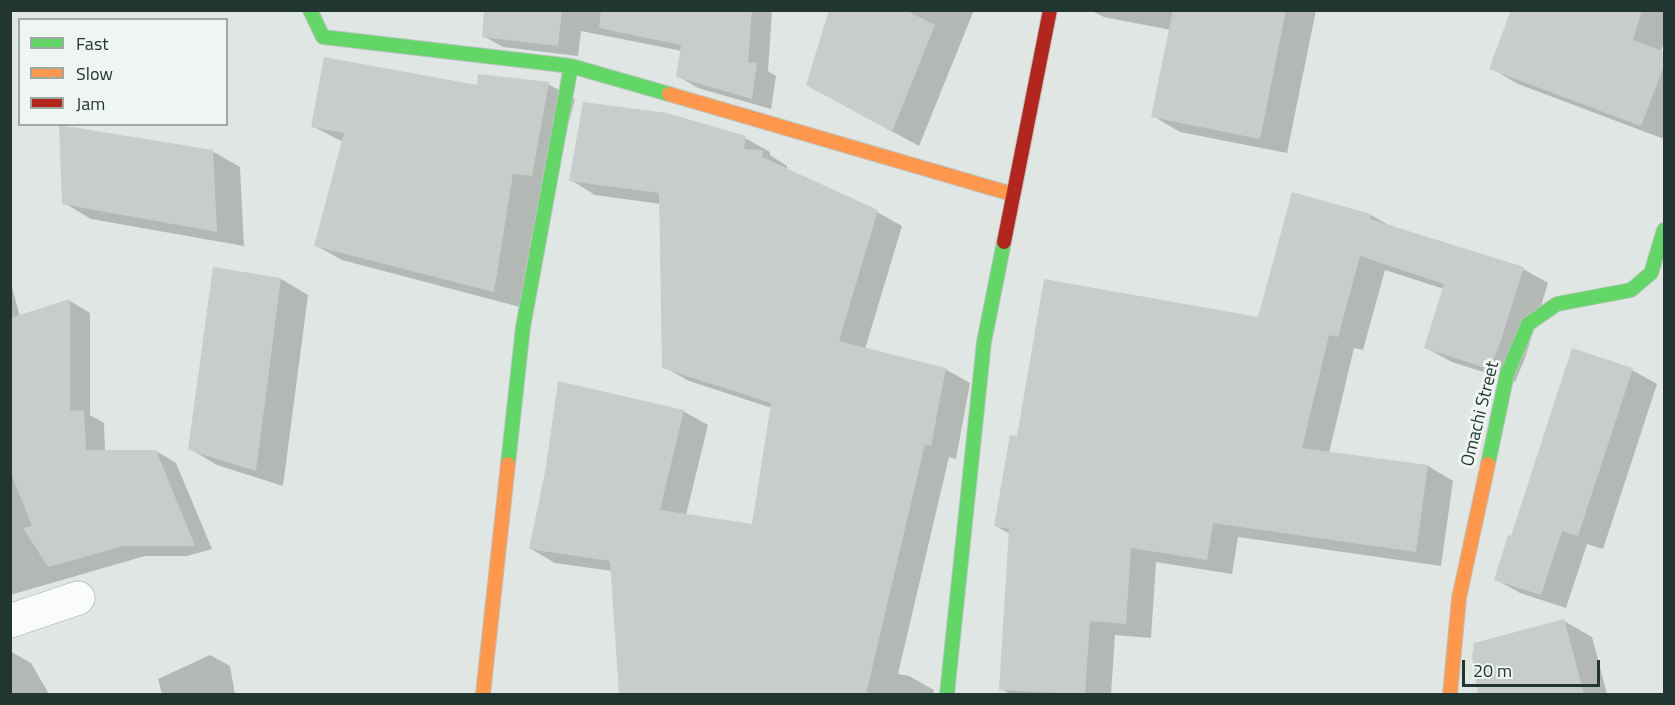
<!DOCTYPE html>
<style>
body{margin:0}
#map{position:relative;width:1675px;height:705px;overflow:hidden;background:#e0e6e3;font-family:"Titillium Web",sans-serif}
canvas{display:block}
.frame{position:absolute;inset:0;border:12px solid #213631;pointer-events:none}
.legend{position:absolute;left:18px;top:18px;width:210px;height:108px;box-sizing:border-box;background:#eef5f2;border:2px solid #9ca9a5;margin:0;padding:8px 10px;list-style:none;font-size:18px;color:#213631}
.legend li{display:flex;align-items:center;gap:12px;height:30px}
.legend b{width:30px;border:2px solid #9ca9a5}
.scale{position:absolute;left:1462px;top:660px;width:138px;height:27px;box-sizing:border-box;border:3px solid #213631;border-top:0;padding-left:8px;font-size:18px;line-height:21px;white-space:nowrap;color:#213631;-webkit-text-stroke:4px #eef5f2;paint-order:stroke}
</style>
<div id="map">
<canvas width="1675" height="705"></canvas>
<div class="frame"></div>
<ul class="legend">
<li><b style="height:8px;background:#63d668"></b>Fast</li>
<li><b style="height:8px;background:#ff974d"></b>Slow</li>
<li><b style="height:8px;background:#b3261e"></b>Jam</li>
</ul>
<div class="scale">20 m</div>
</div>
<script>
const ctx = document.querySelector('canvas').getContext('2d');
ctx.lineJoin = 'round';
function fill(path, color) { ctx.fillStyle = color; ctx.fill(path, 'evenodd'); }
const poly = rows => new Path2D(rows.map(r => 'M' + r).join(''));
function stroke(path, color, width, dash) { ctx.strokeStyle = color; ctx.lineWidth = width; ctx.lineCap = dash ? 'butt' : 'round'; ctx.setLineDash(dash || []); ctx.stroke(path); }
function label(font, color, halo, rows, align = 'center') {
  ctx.font = font + ' "Titillium Web",sans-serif'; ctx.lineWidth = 6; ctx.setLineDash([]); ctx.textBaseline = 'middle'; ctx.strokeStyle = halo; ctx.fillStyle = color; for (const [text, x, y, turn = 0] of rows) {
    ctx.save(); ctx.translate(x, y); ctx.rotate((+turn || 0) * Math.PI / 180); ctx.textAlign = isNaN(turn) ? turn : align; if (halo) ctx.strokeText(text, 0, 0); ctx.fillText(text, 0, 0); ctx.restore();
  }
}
const shadow = poly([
 [485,10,772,10,768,71,776,76,771,109,698,88,678,76,682,51,581,31,578,56,503,47,483,36],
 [830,10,974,10,919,146,835,100],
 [1090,10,1316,10,1287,153,1180,132,1153,116,1171,30,1104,17],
 [1513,10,1664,10,1664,41,1661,52,1664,53,1664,139,1518,84,1491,68],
 [548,84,575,99,520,307,342,260,315,245,343,142,312,126],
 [745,138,770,152,770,155,787,166,787,170,877,212,902,226,865,349,945,369,970,383,956,459,949,457,898,674,909,676,934,690,933,694,621,694,612,571,555,563,531,549,683,411,708,425,686,515,753,526,772,408,689,381,664,367,661,204,595,195,571,180],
 [212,151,240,167,244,246,91,219,64,203],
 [1371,215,1392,227,1523,269,1548,283,1525,358,1515,382,1452,362,1426,348,1444,289,1385,270,1363,350,1354,348,1329,453,1428,466,1453,481,1441,566,1238,537,1232,574,1156,562,1151,638,1115,635,1111,694,1010,694,1001,689,1010,534,996,526,1019,438,1259,318],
 [214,269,281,279,308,295,283,486,217,465,190,449],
 [10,279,20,317,70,301,90,313,90,415,104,423,105,451,156,451,176,463,212,549,187,556,145,556,10,595],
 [1632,370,1657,384,1603,549,1587,544,1566,608,1520,593,1495,579],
 [1564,621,1592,637,1607,694,1480,694,1474,656],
 [10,651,31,663,49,694,10,694],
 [210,655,230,666,235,694,162,694,158,679]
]);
const building = poly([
 [484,10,562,10,558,46,482,37],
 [601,10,752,10,748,62,757,63,752,99,676,77,681,45,599,28],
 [829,10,905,10,935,25,892,132,806,85],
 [1173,10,1286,10,1260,139,1151,117],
 [1511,10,1642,10,1633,40,1665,52,1665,63,1641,126,1489,69],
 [324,57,477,85,478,74,549,82,532,176,513,174,494,292,314,246,344,133,311,127],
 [583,102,667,113,746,136,744,149,763,150,762,157,878,210,839,341,946,368,931,446,925,444,866,694,619,694,610,561,529,549,546,467,558,381,684,410,660,510,752,524,771,403,662,368,659,193,569,181],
 [59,125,213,150,217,232,62,204],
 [1292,192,1371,214,1370,219,1524,267,1500,343,1489,369,1424,348,1444,284,1360,256,1338,337,1329,335,1302,448,1428,465,1416,552,1213,523,1207,560,1131,548,1126,624,1090,621,1085,694,999,690,1009,529,994,526,1010,435,1017,436,1044,279,1258,317],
 [213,267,281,278,256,471,188,450],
 [70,299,70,411,84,410,86,450,156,450,195,546,124,546,48,567,23,528,32,526,10,471,10,318],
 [1572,348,1633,368,1578,536,1562,531,1541,595,1494,580,1508,535,1511,536],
 [1564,619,1584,694,1478,694,1472,656,1474,643]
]);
const street = poly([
 [10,621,78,598]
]);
const fast = poly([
 [310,10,323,37,571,66,669,94],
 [508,464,523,327,571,66],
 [1488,464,1507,374,1528,324,1557,304,1631,290,1651,273,1664,230],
 [947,694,984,342,1004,242]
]);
const slow = poly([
 [669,94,1012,194],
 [483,694,508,464],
 [1450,694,1459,598,1488,464]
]);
const jam = poly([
 [1004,242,1050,10]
]);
const streetNames = [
 ["Omachi Street",1481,414,-76]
];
fill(shadow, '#0003');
fill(building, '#c8cdcb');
stroke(street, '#bdc3c0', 35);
stroke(fast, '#bdc3c1', 16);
stroke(slow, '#bdc3c1', 16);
stroke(jam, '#bdc3c1', 16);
stroke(street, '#fafbfb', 33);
stroke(fast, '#63d668', 14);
stroke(slow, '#ff974d', 14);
stroke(jam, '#b3261e', 14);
label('18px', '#213631', '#eef5f2', streetNames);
</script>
